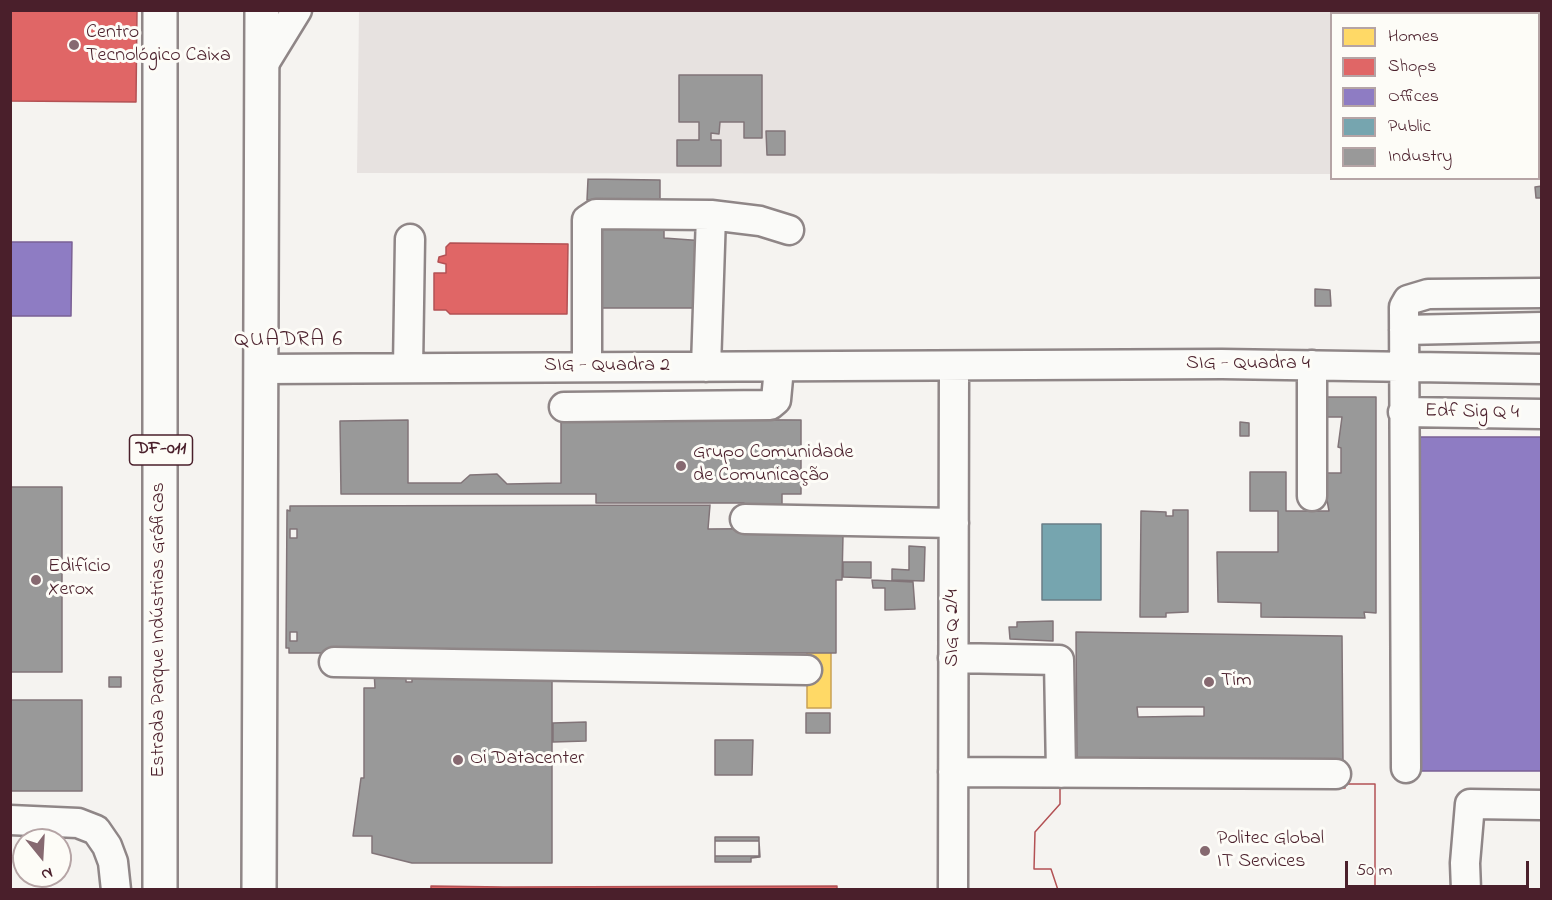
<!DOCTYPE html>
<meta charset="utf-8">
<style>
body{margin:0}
#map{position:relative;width:1552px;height:900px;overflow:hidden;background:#f5f3f0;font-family:"Indie Flower",sans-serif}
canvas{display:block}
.frame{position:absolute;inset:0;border:12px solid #4a1f2b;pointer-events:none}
.legend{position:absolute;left:1330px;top:12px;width:210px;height:168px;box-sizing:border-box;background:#fdfcf7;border:2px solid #b5a4a5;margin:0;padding:8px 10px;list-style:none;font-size:18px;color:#4a1f2b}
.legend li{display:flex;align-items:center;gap:12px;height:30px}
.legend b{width:30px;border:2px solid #b5a4a5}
.north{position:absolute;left:12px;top:828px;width:60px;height:60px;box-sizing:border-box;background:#fdfcf7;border:2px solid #b5a4a5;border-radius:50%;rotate:162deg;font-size:16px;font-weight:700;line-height:24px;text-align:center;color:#4a1f2b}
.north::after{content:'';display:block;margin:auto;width:21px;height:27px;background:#866970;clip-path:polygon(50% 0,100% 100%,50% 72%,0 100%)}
.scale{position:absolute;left:1345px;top:861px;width:184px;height:27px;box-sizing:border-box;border:3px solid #4a1f2b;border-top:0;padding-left:8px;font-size:18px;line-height:21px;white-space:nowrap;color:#4a1f2b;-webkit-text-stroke:4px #fdfcf7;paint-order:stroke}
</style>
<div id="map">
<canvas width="1552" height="900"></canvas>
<div class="frame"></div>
<ul class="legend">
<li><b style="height:16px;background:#ffd966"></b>Homes</li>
<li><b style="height:16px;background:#e06666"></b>Shops</li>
<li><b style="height:16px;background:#8e7cc3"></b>Offices</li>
<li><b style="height:16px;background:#76a5af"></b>Public</li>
<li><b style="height:16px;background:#999"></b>Industry</li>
</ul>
<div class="north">N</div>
<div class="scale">50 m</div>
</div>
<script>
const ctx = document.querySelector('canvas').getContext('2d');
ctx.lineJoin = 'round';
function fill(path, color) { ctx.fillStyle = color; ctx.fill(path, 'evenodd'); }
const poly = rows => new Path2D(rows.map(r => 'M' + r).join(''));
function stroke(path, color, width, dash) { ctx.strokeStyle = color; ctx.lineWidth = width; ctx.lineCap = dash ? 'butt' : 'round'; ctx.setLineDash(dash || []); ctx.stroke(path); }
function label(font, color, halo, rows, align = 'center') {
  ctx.font = font + ' "Indie Flower",sans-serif'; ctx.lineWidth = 6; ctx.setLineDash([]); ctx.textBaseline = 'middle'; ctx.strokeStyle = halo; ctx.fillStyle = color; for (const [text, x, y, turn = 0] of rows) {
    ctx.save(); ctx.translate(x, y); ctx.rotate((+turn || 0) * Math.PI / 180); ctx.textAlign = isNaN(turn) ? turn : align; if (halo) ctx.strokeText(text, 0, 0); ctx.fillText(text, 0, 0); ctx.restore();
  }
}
const green = poly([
 [359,11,1541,11,1541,174,1538,174,1538,14,1332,14,1331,174,357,173]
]);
const homes = poly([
 [807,651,831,651,831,708,807,708,807,651]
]);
const shops = poly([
 [10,10,137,10,136,102,10,101,10,10],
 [450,243,568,244,567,314,450,314,446,310,434,310,434,273,446,273,446,264,438,262,439,257,446,255,446,247,450,243],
 [1060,784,1375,784,1375,890,1058,890,1051,869,1034,869,1035,832,1060,804,1060,784],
 [1345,784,1345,788,1311,788,1311,785,1345,784],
 [1060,784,1375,784,1375,890,1058,890,1051,869,1034,869,1035,832,1060,804,1060,784],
 [431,886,504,887,837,886,837,890,431,890,431,886]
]);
const offices = poly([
 [10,242,72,242,71,316,10,316,10,242],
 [1413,437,1542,437,1542,771,1414,771,1413,437]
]);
const public = poly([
 [1042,524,1101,524,1101,600,1042,600,1042,524]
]);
const industry = poly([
 [679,75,762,75,762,138,744,138,744,122,720,122,719,134,711,133,711,140,721,140,721,166,677,166,677,140,699,140,699,122,679,122,679,75],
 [766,131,785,131,785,155,767,155,766,131],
 [588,179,660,180,660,200,587,200,588,179],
 [1542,186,1542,198,1536,198,1535,187,1542,186],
 [664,210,664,238,705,241,706,308,588,308,587,211,664,210],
 [1315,289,1330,290,1331,306,1315,306,1315,289],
 [1322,397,1376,397,1376,613,1364,612,1365,618,1261,617,1261,603,1218,602,1217,552,1278,552,1278,511,1250,511,1250,472,1286,472,1286,511,1329,511,1322,473,1341,473,1341,448,1338,447,1342,417,1322,417,1322,397],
 [561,419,801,420,801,494,782,494,782,505,744,505,744,503,596,503,596,494,341,494,340,421,408,420,408,483,461,483,470,475,497,474,507,484,561,483,561,419],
 [1240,422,1249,423,1249,436,1240,436,1240,422],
 [10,487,62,487,62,672,10,672,10,487],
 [710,505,708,529,836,528,843,535,842,580,836,580,836,653,289,653,289,648,286,648,287,510,290,511,290,506,710,505],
 [290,529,297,529,297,538,290,538,290,529],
 [290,632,297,632,297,641,290,641,290,632],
 [1173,510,1188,510,1188,612,1166,613,1166,617,1140,617,1141,511,1166,512,1166,516,1173,516,1173,510],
 [909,546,925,547,924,581,892,580,892,569,909,570,909,546],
 [843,562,871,562,871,578,843,577,843,562],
 [872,580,913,582,915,609,885,610,885,588,873,588,872,580],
 [1053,621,1053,641,1010,639,1009,627,1017,627,1017,622,1053,621],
 [1076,632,1342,636,1343,765,1077,770,1076,632],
 [1137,707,1204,707,1204,716,1138,717,1137,707],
 [374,671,406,671,406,682,412,682,412,676,552,676,552,863,412,863,372,853,372,836,353,836,361,778,364,778,364,688,375,688,374,671],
 [109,677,121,677,121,687,109,687,109,677],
 [10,700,82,700,82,791,10,791,10,700],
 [806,713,830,713,830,733,806,733,806,713],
 [586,722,586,741,553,742,553,723,586,722],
 [715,740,753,740,752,775,715,775,715,740],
 [715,837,759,837,759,856,715,856,715,837],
 [715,841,759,841,760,857,751,858,751,862,715,862,715,841]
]);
const minor = poly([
 [262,67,297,10],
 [711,215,760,221,789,230],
 [1404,330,1542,327],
 [587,367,587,220,596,214,711,215,706,367],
 [408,368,410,239],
 [261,369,1222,364,1542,369],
 [564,407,770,405,776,400,779,368],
 [1403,412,1542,414],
 [1312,496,1312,365],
 [745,519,954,523],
 [953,658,1059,660,1061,773],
 [334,662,807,670],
 [1406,768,1404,307,1408,300,1428,294,1542,293],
 [953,772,1336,774],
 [10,820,78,823,96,830,107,846,113,862,116,890],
 [953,890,954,367],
 [1466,890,1465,863,1470,804,1542,805]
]);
const major = poly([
 [160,10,160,890],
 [259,890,262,10]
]);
const markers = [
 [74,45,6,"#866970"],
 [681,466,6,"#866970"],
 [36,580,6,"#866970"],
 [1209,682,6,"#866970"],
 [458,760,6,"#866970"],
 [1205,851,6,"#866970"]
];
const shields = [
 [161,450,63]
];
const shieldNames = [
 ["DF-011",161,450]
];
const poiNames = [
 ["Centro",86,34],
 ["Tecnológico Caixa",86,57],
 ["Grupo Comunidade",693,454],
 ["de Comunicação",693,477],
 ["Edifício",48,568],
 ["Xerox",48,591],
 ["Tim",1221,682],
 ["Oi Datacenter",470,760],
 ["Politec Global",1217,840],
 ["IT Services",1217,863]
];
const streetNames = [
 ["SIG - Quadra 4",1248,365],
 ["SIG - Quadra 2",607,367],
 ["Edf Sig Q 4",1472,413,1],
 ["SIG Q 2/4",954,628,-90],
 ["Estrada Parque Indústrias Gráficas",160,630,-90]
];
const quarterNames = [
 ["QUADRA 6",289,341]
];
fill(green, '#e7e2e0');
fill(homes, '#ffd966');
stroke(homes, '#c9a154', 1.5);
fill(shops, '#e06666');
stroke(shops, '#b35154', 1.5);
fill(offices, '#8e7cc3');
stroke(offices, '#7a6095', 1.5);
fill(public, '#76a5af');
stroke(public, '#697d87', 1.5);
fill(industry, '#999');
stroke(industry, '#817478', 1.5);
stroke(minor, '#8f8687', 33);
stroke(major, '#8f8687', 38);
stroke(minor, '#fafaf8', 28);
stroke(major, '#fafaf8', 33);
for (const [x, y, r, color] of markers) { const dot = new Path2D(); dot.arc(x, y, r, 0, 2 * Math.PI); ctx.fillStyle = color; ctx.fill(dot); stroke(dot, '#fdfcf7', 2); }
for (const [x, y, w] of shields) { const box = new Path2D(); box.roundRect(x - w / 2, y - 15, w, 30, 4.5); ctx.fillStyle = '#fdfcf7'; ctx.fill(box); stroke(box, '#4a1f2b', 1.5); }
label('bold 18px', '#4a1f2b', null, shieldNames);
label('20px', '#4a1f2b', '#fdfcf7', poiNames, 'left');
label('20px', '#4a1f2b', '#fdfcf7', streetNames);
ctx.letterSpacing = '1.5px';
label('22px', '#4a1f2b', '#fdfcf7', quarterNames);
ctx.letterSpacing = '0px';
</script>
